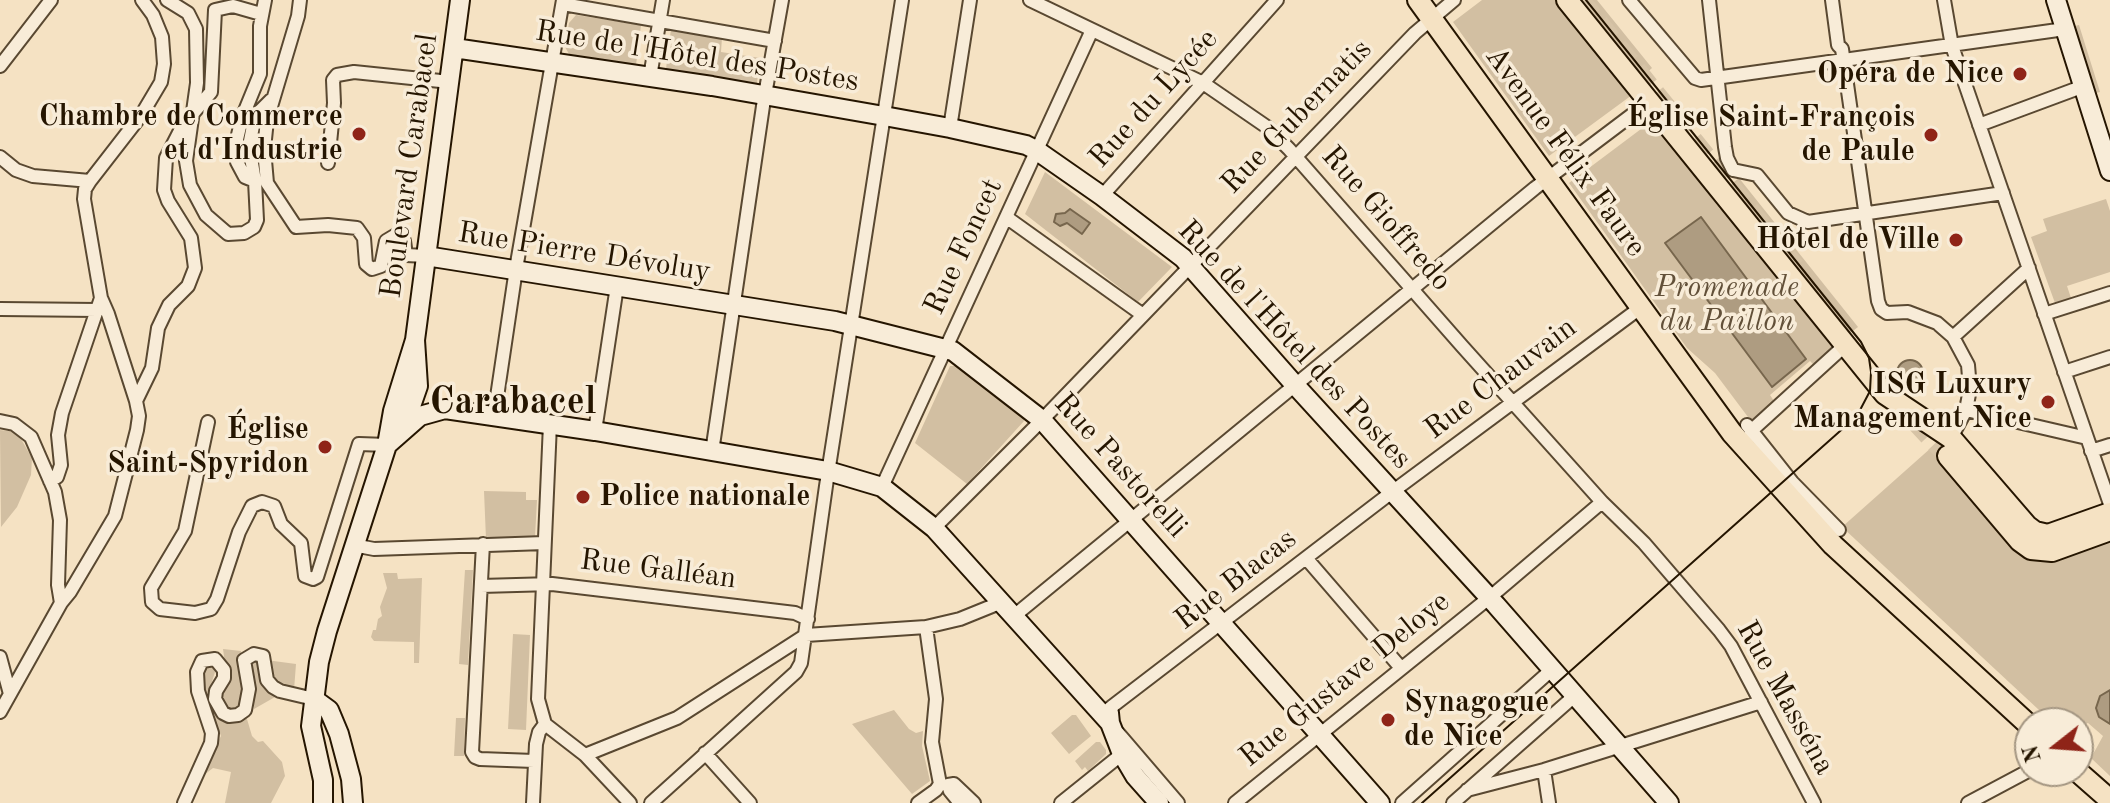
<!DOCTYPE html>
<meta charset="utf-8">
<style>
body{margin:0}
#map{position:relative;width:2110px;height:803px;overflow:hidden;background:#f5e2c3;font-family:"Old Standard TT",serif}
canvas{display:block}
.north{position:absolute;left:2014px;top:707px;width:80px;height:80px;box-sizing:border-box;background:#f8ecd8;border:2px solid #a49682;border-radius:50%;rotate:253deg;font-size:22px;font-weight:700;line-height:32px;text-align:center;color:#251500}
.north::after{content:'';display:block;margin:auto;width:28px;height:36px;background:#8f2418;clip-path:polygon(50% 0,100% 100%,50% 72%,0 100%)}
</style>
<div id="map">
<canvas width="2110" height="803"></canvas>
<div class="north">N</div>
</div>
<script>
const ctx = document.querySelector('canvas').getContext('2d');
ctx.lineJoin = 'round';
function fill(path, color) { ctx.fillStyle = color; ctx.fill(path, 'evenodd'); }
const poly = rows => new Path2D(rows.map(r => 'M' + r).join(''));
function stroke(path, color, width, dash) { ctx.strokeStyle = color; ctx.lineWidth = width; ctx.lineCap = dash ? 'butt' : 'round'; ctx.setLineDash(dash || []); ctx.stroke(path); }
function label(font, color, halo, rows, align = 'center') {
  ctx.font = font + ' "Old Standard TT",serif'; ctx.lineWidth = 7; ctx.setLineDash([]); ctx.textBaseline = 'middle'; ctx.strokeStyle = halo; ctx.fillStyle = color; for (const [text, x, y, turn = 0] of rows) {
    ctx.save(); ctx.translate(x, y); ctx.rotate((+turn || 0) * Math.PI / 180); ctx.textAlign = isNaN(turn) ? turn : align; if (halo) ctx.strokeText(text, 0, 0); ctx.fillText(text, 0, 0); ctx.restore();
  }
}
const green = poly([
 [1482,0,1556,0,1632,95,1549,156,1453,22],
 [1575,0,1597,0,1652,68,1642,77],
 [576,15,641,25,636,65,569,54,565,47,569,23],
 [2079,25,2100,92,2096,93,2075,26],
 [671,29,722,37,721,52,760,58,757,83,666,69],
 [1653,120,1720,209,1723,207,1834,348,1813,364,1810,361,1770,395,1774,401,1751,421,1715,373,1687,348,1569,183],
 [1045,172,1172,267,1138,302,1025,214],
 [1739,178,1858,327,1845,337,1726,188,1727,182,1730,185],
 [2106,199,2110,211,2110,272,2067,286,2071,298,2055,303,2031,237,2047,231,2043,219],
 [950,366,955,366,1023,417,1024,421,967,484,915,443],
 [0,430,17,432,32,458,31,475,17,507,1,527],
 [1932,447,2012,541,2110,537,2110,776,2091,758,2103,736,2088,723,2078,727,2078,723,2053,723,1842,527],
 [484,491,526,492,526,500,537,500,535,537,486,539],
 [465,570,473,570,468,665,459,664],
 [383,573,397,573,398,579,422,578,419,663,414,663,414,642,374,641,371,637,373,630,376,630,378,619,382,616,380,607,387,588],
 [513,634,530,635,526,730,508,729],
 [223,649,241,651,244,694,241,704,232,709,226,708,219,699,227,678],
 [248,658,260,658,262,678,275,697,254,709],
 [266,660,296,664,294,690,276,685],
 [211,663,215,672,208,694,210,706,216,714,225,719,247,719,252,736,258,742,263,741,282,762,285,776,271,803,225,803,231,772,213,768,199,779,221,736,206,697,203,665],
 [894,710,909,729,916,733,923,731,922,746,930,781,912,794,852,724],
 [1072,715,1076,715,1091,736,1069,754,1051,733],
 [456,718,465,718,464,756,454,756],
 [1096,742,1100,742,1106,750,1106,754,1088,771,1085,767,1082,770,1075,761]
]);
const water = poly([
 [1070,209,1090,223,1082,234,1067,223,1060,226,1054,222,1056,214,1065,213,1070,209],
 [1701,217,1806,359,1772,387,1665,243,1701,217],
 '1897 373a13 13 0 1 1 26 0a13 13 0 1 1-26 0Z',
 [2110,690,2110,724,2099,717,2096,708,2100,696,2110,690]
]);
const primaryTunnel = poly([
 [1580,0,1795,267],
 [1915,421,1948,456]
]);
const street = poly([
 [167,0,188,13,196,29,197,83,186,161,190,185,206,215,228,234,244,233,254,227,257,220,255,181,249,146,255,116,271,100],
 [300,0,298,16,267,120,264,149,267,183,296,227,328,225,357,228,364,238,366,264,372,269,381,266,386,241,396,235,404,241,406,255,426,256],
 [1030,0,1203,83,1267,127,1289,149,1462,346,1602,502,1644,543,1719,630,1731,646,1814,803],
 [1629,0,1695,78,1701,80,2065,29],
 [1709,0,1725,147,1727,158,1733,170],
 [1832,0,1838,45,1842,49,1878,301,1881,309,1887,313,1908,312,1937,323,1953,337,1968,365,1970,389,1966,410,1951,438],
 [1944,0,1952,46,2110,504],
 [563,4,775,41],
 [0,66,51,0],
 [650,77,663,0],
 [1979,125,2076,89],
 [950,128,970,0],
 [0,157,16,170,33,176,90,181],
 [328,163,334,103,333,80,337,75,354,72,450,82],
 [1733,170,1757,175,1788,213,1808,222,2003,193],
 [255,181,245,177,237,162,237,139,242,118,260,74,260,26,265,0],
 [1102,196,1277,0],
 [1006,217,1143,315],
 [0,309,97,310],
 [2044,314,2110,293],
 [1953,337,2029,268],
 [2064,372,2110,357],
 [136,401,152,368,158,328,169,305,188,286,195,268,191,238,168,201,164,190,166,158,183,125,211,92,215,10,233,6,261,14],
 [1966,410,2087,438],
 [494,417,516,269,563,0],
 [0,421,14,424,31,437,55,492,60,520,58,585,61,603],
 [208,422,185,531,151,588,152,602,160,609,195,613,211,609,217,599,239,532,252,506,262,502,274,506,281,524,301,543,305,576,313,579,317,577,359,444,387,445],
 [550,424,538,699,545,724,585,755,630,803],
 [1747,425,1792,482,1839,530],
 [595,431,617,286],
 [1751,436,1751,431,1841,349],
 [2091,451,2110,445],
 [712,452,763,106,782,0],
 [50,481,57,477,61,465,58,435,62,413,101,298],
 [882,487,1092,30],
 [934,528,1042,420,1415,33,1454,0],
 [483,544,472,752,475,757,480,759,534,761],
 [353,545,374,549,544,543],
 [1306,558,1401,668],
 [481,586,552,584,795,613,808,619],
 [1014,616,1535,188,1649,102],
 [0,657,10,694],
 [1110,708,1392,492,1640,308],
 [0,712,61,603,70,592,115,516,137,430,139,416,136,401,108,314,101,298,84,199,85,189,90,181,142,114,161,82,164,64,162,37,153,15,142,0],
 [1118,733,1178,803],
 [705,753,750,803],
 [585,755,677,718,806,635,926,627,960,619,1002,602],
 [1544,770,1549,803],
 [948,785,954,784,974,803],
 [948,785,950,791,960,803],
 [1467,790,1544,770,1761,702],
 [184,803,211,743,212,733,198,691,197,672,202,661,215,659,224,670,224,678,216,691,215,699,223,713,229,716,238,715,245,710,249,689,244,660,254,654,263,656,267,680,273,687,280,691,314,699],
 [533,803,536,744,539,732,545,724],
 [651,803,796,672,801,663,826,486,902,0],
 [918,803,936,790,940,784,932,742,936,699,926,627],
 [1061,803,1122,754,1129,755],
 [1235,803,1495,593,1602,502],
 [1402,803,1548,673],
 [1453,803,1571,699],
 [1968,803,2030,770]
]);
const secondary = poly([
 [2056,0,2110,171],
 [454,48,712,86,884,116,950,128,1026,145,1036,150,1102,196,1183,258,1295,385,1496,605,1669,803],
 [426,256,835,321,953,351,1042,420,1380,803],
 [400,426,410,409,418,386,415,340,460,0],
 [387,445,420,416,445,409,595,431,828,471,882,487,934,528,1110,723],
 [314,699,329,710,339,734,351,779,353,803],
 [1109,713,1110,723,1122,754,1135,776,1159,803],
 [323,803,323,780,311,726,319,662,327,631,387,445,393,411,415,340]
]);
const primary = poly([
 [1418,0,1732,433,1833,545,2030,726],
 [1567,0,1885,394,1951,438,2027,526,2035,532,2048,535,2110,513],
 [1948,456,2020,541,2031,549,2052,551,2110,530],
 [2077,771,2110,800]
]);
const tram = poly([
 [1422,803,1848,424,1859,412,1870,391,1871,372,1869,358,1861,342,1586,0]
]);
const markers = [
 [2020,74,8,"#8f2418"],
 [359,134,8,"#8f2418"],
 [1931,135,8,"#8f2418"],
 [1956,240,8,"#8f2418"],
 [2048,402,8,"#8f2418"],
 [325,447,8,"#8f2418"],
 [583,497,8,"#8f2418"],
 [1388,720,8,"#8f2418"]
];
const streetNames = [
 ["Rue de l'Hôtel des Postes",697,57,9],
 ["Rue du Lycée",1154,99,-48],
 ["Rue Gubernatis",1297,117,-46],
 ["Avenue Félix Faure",1565,152,54],
 ["Boulevard Carabacel",410,166,-82],
 ["Rue Gioffredo",1386,219,49],
 ["Rue Foncet",964,247,-65],
 ["Rue Pierre Dévoluy",584,253,9],
 ["Rue de l'Hôtel des Postes",1294,345,47],
 ["Rue Chauvain",1501,379,-37],
 ["Rue Pastorelli",1120,466,48],
 ["Rue Galléan",658,570,7],
 ["Rue Blacas",1236,580,-38],
 ["Rue Gustave Deloye",1345,680,-39],
 ["Rue Masséna",1785,698,61]
];
const poiNames = [
 ["Opéra de Nice",2004,74],
 ["Chambre de Commerce",343,117],
 ["et d'Industrie",343,151],
 ["Église Saint-François",1915,118],
 ["de Paule",1915,152],
 ["Hôtel de Ville",1940,240],
 ["ISG Luxury",2032,385],
 ["Management Nice",2032,419],
 ["Église",309,430],
 ["Saint-Spyridon",309,464],
 ["Police nationale",599,497,"left"],
 ["Synagogue",1404,703,"left"],
 ["de Nice",1404,737,"left"]
];
const parkNames = [
 ["Promenade",1727,288],
 ["du Paillon",1727,322]
];
const districtNames = [
 ["Carabacel",513,403]
];
fill(green, '#d2bfa2');
fill(water, '#ae9c81');
stroke(water, '#77664d', 2);
stroke(primaryTunnel, '#d6c3a6', 20, [20, 10]);
stroke(street, '#594831', 16);
stroke(secondary, '#251500', 22);
stroke(primary, '#251500', 24);
stroke(street, '#f8ecd8', 12);
stroke(secondary, '#f8ecd8', 18);
stroke(primary, '#f5e2c3', 20);
stroke(tram, '#251500', 2);
for (const [x, y, r, color] of markers) { const dot = new Path2D(); dot.arc(x, y, r, 0, 2 * Math.PI); ctx.fillStyle = color; ctx.fill(dot); stroke(dot, '#f8ecd8', 3); }
label('30px', '#251500', '#f8ecd8', streetNames);
label('bold 30px', '#251500', '#f8ecd8', poiNames, 'right');
label('italic 30px', '#625039', '#f8ecd8', parkNames);
label('bold 38px', '#251500', '#f8ecd8', districtNames);
</script>
